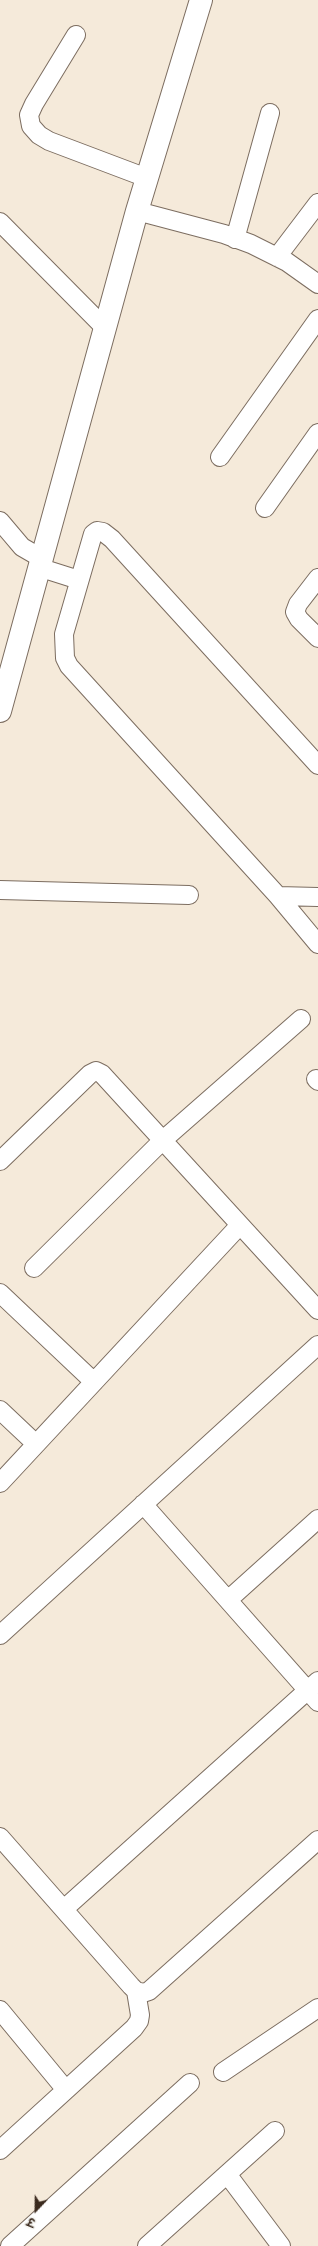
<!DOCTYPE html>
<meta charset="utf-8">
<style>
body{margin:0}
#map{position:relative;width:318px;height:2246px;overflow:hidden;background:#f5eada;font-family:"Indie Flower","Playpen Sans Deva",sans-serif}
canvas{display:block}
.north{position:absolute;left:16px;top:2190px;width:40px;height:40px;-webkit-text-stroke:3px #f6f6f2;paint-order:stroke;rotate:202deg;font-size:11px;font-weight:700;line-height:16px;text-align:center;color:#3b2a1e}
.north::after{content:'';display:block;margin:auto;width:14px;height:18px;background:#3b2a1e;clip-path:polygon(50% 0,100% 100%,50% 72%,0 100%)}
</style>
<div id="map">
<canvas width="318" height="2246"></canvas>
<div class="north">उ</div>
</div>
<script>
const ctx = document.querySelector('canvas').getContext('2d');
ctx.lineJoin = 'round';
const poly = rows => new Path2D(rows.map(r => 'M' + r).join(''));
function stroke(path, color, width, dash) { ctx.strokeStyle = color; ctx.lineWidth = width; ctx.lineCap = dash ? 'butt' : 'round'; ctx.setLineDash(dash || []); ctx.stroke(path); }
const minor = poly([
 [76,35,34,104,29,115,31,126,39,135,49,141,147,178],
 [137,211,224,234,251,244,287,262,318,284],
 [0,222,105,328],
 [235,239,270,113],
 [277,257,318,203],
 [220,457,318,319],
 [265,508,318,433],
 [0,521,22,547,41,558],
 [38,567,79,580],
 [318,578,298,604,295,612,299,619,318,638],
 [318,765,112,539,103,532,97,531,93,534,64,634,65,658,69,666,278,896,318,944],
 [0,890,189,895],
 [278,896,318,897],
 [316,1079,318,1081],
 [0,1161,90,1074,96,1071,102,1074,318,1310],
 [34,1268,163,1140,301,1019],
 [0,1293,94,1382],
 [0,1410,36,1444],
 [0,1483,240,1225],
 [143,1504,318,1702],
 [228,1600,318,1519],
 [0,1635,318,1345],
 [0,1837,131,1986,136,1991,143,1993,149,1991,318,1840],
 [64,1909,318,1681],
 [0,2010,66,2090],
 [223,2072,318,2008],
 [0,2150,134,2028,139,2021,140,2015,136,1991],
 [227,2174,281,2246],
 [10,2246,190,2083],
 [147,2246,275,2131]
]);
const tertiary = poly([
 [0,711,137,211,201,0]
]);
stroke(minor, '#7c6d60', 20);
stroke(tertiary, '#7c6d60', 24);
stroke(minor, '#fff', 18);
stroke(tertiary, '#fff', 22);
</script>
